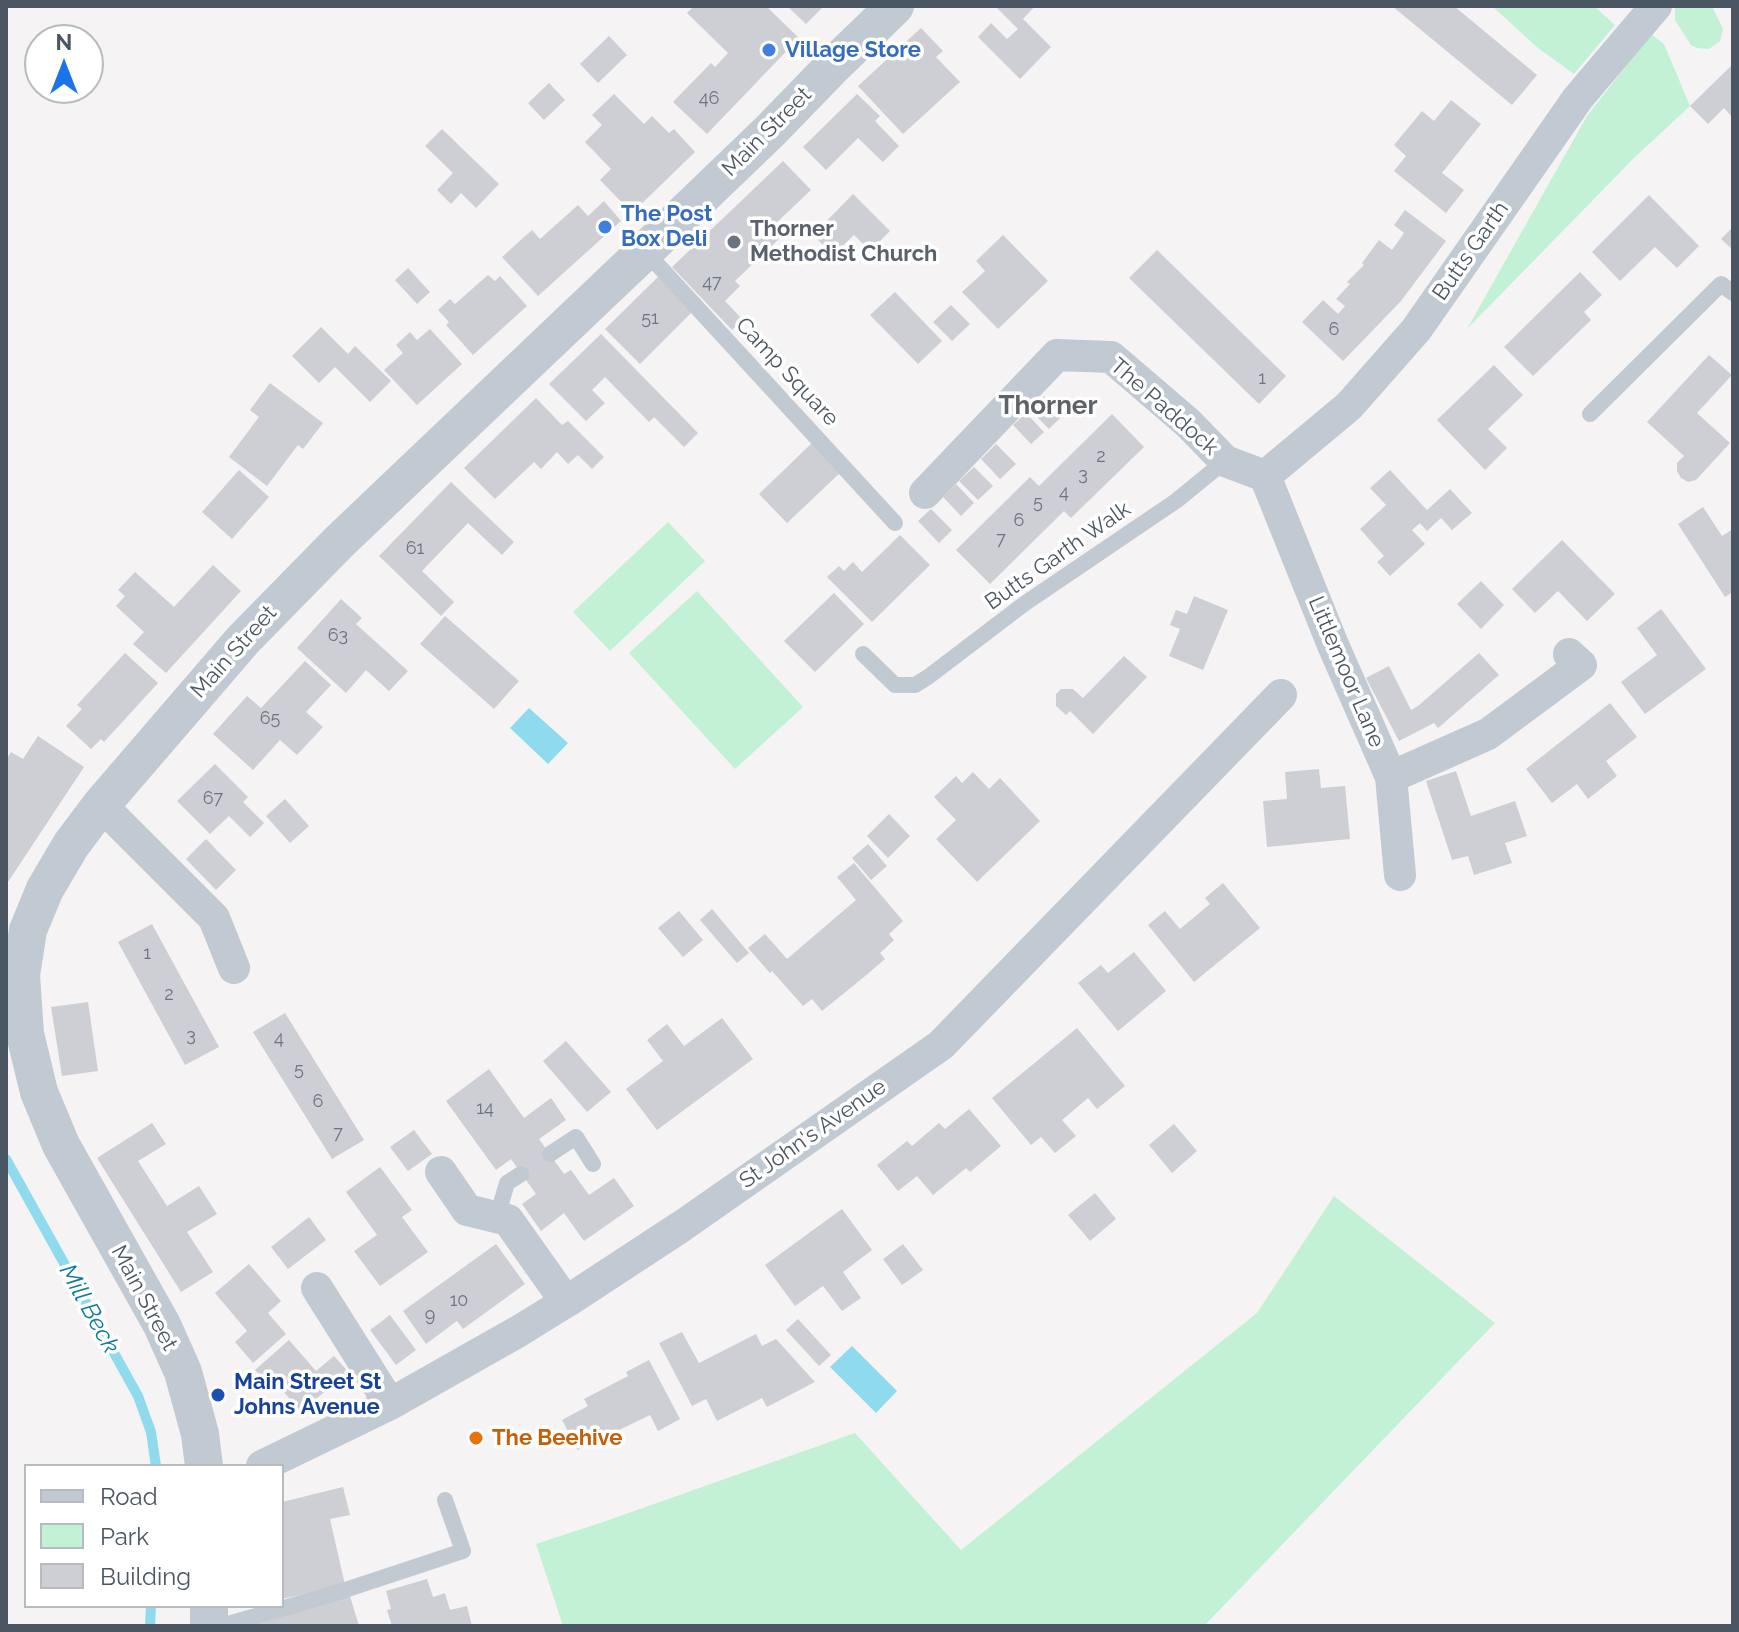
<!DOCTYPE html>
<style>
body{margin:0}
#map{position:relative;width:1739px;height:1632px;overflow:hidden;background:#f5f3f3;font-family:Raleway,sans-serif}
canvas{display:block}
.frame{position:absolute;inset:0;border:8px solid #4a5661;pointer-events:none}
.legend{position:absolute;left:24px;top:1464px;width:260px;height:144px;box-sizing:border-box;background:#fff;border:2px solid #b7bbc0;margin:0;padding:10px 14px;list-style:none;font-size:24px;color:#4a5661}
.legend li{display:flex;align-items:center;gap:16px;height:40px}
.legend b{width:40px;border:2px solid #b7bbc0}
.north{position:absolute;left:24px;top:24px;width:80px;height:80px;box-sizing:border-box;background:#fff;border:2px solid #b7bbc0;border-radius:50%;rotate:0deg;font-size:22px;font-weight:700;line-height:32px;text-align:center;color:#4a5661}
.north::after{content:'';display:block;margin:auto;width:28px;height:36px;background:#1a73e8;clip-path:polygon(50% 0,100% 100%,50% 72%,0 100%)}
</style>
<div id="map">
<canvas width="1739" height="1632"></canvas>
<div class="frame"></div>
<ul class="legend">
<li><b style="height:10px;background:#c1cad2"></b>Road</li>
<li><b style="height:22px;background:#c3f1d5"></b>Park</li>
<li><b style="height:22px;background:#cdcfd5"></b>Building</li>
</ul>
<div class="north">N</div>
</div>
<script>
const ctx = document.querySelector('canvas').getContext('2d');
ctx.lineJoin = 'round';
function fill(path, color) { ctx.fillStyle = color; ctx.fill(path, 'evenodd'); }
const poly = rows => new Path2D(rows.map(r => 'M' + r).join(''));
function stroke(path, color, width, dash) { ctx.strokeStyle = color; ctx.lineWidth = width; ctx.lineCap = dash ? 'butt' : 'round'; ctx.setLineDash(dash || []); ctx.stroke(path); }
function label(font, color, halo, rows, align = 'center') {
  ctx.font = font + ' Raleway,sans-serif'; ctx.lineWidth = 7; ctx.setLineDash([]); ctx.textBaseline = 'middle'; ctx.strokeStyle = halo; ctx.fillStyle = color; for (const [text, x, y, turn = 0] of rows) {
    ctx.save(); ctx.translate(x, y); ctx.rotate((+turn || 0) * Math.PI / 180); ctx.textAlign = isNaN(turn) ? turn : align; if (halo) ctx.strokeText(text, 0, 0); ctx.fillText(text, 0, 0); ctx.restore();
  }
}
const green = poly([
 [1492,6,1594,6,1615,25,1574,74,1538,48],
 [1675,6,1712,6,1723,29,1720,41,1709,49,1697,48,1691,45,1675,20],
 [1651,34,1664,44,1690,106,1634,158,1467,329,1587,116],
 [668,522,705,561,610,651,573,612],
 [697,591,803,707,735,769,629,653],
 [1334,1196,1495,1323,1204,1626,563,1626,536,1544,603,1522,855,1433,961,1550,1257,1313]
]);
const water = poly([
 [529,708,568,743,548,764,510,728],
 [852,1346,897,1391,876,1413,830,1367]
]);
const stream = poly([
 [6,1159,138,1396,151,1432,156,1466],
 [150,1626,151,1606]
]);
const building = poly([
 [694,6,766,6,799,38,707,134,673,102,711,63,715,67,728,53,687,13],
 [787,6,824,6,806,24],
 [995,6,1035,6,1023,19,1051,47,1020,79,978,37,991,23,1007,39,1018,29],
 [1392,6,1454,6,1537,75,1512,105],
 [921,28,943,51,936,57,960,82,903,134,858,86],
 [609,36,627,55,598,83,580,64],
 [1733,64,1733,118,1724,108,1708,124,1690,106],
 [549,83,565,100,544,120,528,103],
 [614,94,644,124,652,116,669,133,674,129,695,152,632,213,600,180,611,169,585,142,602,125,592,115],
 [857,94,880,116,875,121,899,146,883,162,858,138,826,170,803,147],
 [1451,100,1481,124,1442,173,1464,190,1446,213,1394,171,1406,156,1394,145,1422,111,1434,121],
 [442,129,499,184,476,208,461,193,451,204,437,190,453,173,425,146],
 [783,161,811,190,771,228,780,238,735,281,740,286,725,301,743,320,732,330,672,267],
 [853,194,890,231,870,251,854,235,833,255,813,235],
 [1649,195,1699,246,1677,268,1655,247,1620,281,1592,252],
 [604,201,621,221,538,296,502,257,532,230,540,239,578,205,588,216],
 [1405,210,1446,241,1401,301,1343,361,1302,322,1323,300,1338,314,1345,306,1336,299,1350,284,1347,282,1364,265,1362,263,1379,240,1392,250,1404,233,1394,225],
 [1733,227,1733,250,1721,239],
 [1003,235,1048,281,998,329,962,292,985,271,976,261],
 [1157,250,1286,376,1259,404,1129,278],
 [408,268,430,292,417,304,395,280],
 [1580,272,1602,295,1584,312,1591,320,1533,376,1504,347],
 [488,275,495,281,500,276,527,306,473,355,446,325,449,322,438,310,450,299,455,304],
 [660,275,695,309,640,364,605,329],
 [895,292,942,341,918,364,870,315],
 [951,305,970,324,952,341,933,322],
 [321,327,348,354,355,346,391,381,370,402,335,367,319,383,292,356],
 [430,329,462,364,417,405,384,370,403,353,396,345,410,332,417,340],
 [601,334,698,433,684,447,654,417,649,422,605,377,592,390,605,403,586,421,549,384],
 [1709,355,1732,375,1697,413,1730,443,1696,480,1688,482,1681,478,1677,471,1677,463,1684,456,1647,422],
 [1494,365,1523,395,1488,429,1507,448,1485,470,1437,420],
 [270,383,323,423,303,449,298,445,267,486,229,457,259,417,250,410],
 [1044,396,1063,415,1049,429,1030,410],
 [536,398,562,425,568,421,604,457,592,469,578,455,568,464,557,452,541,469,534,462,495,499,464,468],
 [1026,413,1044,432,1031,444,1013,425],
 [1112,414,1144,447,1071,518,1064,511,990,584,956,550,1030,477,1039,486],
 [814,441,842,471,787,523,759,494],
 [996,444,1016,464,1000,479,981,459],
 [974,467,993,486,978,500,959,481],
 [239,470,269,497,232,539,202,512],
 [1390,470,1427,510,1450,489,1472,513,1452,530,1441,518,1427,531,1420,523,1412,530,1425,544,1390,576,1377,562,1384,556,1360,529,1386,505,1370,488],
 [451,482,514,542,502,555,468,523,422,571,454,602,441,616,379,556],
 [956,484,974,503,961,516,943,497],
 [1703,507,1722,536,1733,529,1733,592,1725,597,1678,524],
 [931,509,952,530,939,543,918,521],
 [900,535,930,565,872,622,827,577,839,566,844,571,853,562,862,572],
 [1562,540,1615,594,1587,621,1558,591,1535,613,1512,589],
 [213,565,241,591,166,673,133,644,144,632,116,606,125,596,118,590,135,572,174,607],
 [1481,581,1504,605,1481,629,1457,604],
 [834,593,864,624,815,672,784,641],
 [1194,596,1228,610,1203,670,1169,656,1180,629,1170,625,1176,610,1187,614],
 [341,599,362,618,356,624,408,671,389,691,366,670,346,693,297,648],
 [1661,609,1706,669,1645,714,1621,682,1657,655,1637,628],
 [445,616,519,681,494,709,420,644],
 [125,653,158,683,104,742,101,739,91,749,66,726,82,709,77,705],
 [1479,653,1499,675,1438,728,1434,723,1399,741,1366,678,1389,666,1411,710,1418,706],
 [1124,656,1147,677,1093,734,1070,711,1066,715,1056,706,1056,694,1061,689,1073,689,1083,698],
 [305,661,331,685,306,712,323,727,297,755,280,740,253,770,213,734,247,696,261,708],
 [1610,703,1637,737,1606,761,1617,776,1588,799,1577,784,1552,803,1526,769],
 [38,736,84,767,6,885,6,760,11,752,23,759],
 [215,764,248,797,243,802,264,823,250,837,229,816,210,834,177,801],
 [1319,769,1321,788,1345,786,1350,839,1267,847,1263,801,1287,799,1285,772],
 [1456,771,1471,816,1515,801,1527,836,1505,843,1512,863,1474,875,1468,856,1452,860,1426,781],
 [973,772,989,789,1000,778,1040,821,977,882,936,839,956,820,934,797,956,776,962,783],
 [285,799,309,826,290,843,266,816],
 [889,814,910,836,888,858,867,836],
 [206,839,236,870,216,890,186,859],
 [868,844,887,866,871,880,852,858],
 [854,863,903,921,889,934,894,940,880,953,885,959,864,977,822,1011,812,999,803,1006,772,971,770,973,748,948,765,934,787,959,856,900,837,877],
 [1223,883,1260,928,1194,982,1148,925,1165,911,1180,929,1210,904,1205,898],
 [712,909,749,953,737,963,700,920],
 [679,911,703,940,683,957,658,928],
 [152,924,219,1047,185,1065,118,942],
 [1134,952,1166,991,1118,1031,1078,983,1101,965,1108,973],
 [88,1002,98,1071,62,1076,51,1007],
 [285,1013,364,1140,332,1159,253,1032],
 [722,1018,753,1059,657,1130,626,1089,663,1061,647,1040,667,1024,684,1046],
 [1077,1028,1125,1086,1097,1109,1088,1098,1062,1120,1076,1136,1055,1153,1041,1137,1031,1145,992,1098],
 [566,1041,611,1092,587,1112,543,1061],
 [489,1069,524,1118,551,1098,566,1120,539,1139,564,1174,571,1170,589,1195,614,1178,634,1206,584,1241,564,1213,541,1231,522,1204,536,1194,511,1159,496,1170,446,1101],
 [969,1109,1001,1146,970,1172,966,1168,933,1195,917,1176,898,1191,877,1165,907,1141,912,1146,939,1123,945,1129],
 [152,1123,166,1144,138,1161,167,1206,199,1186,217,1214,187,1232,213,1272,181,1292,97,1158],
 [1174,1124,1197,1151,1172,1173,1149,1145],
 [414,1130,432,1154,408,1171,390,1147],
 [380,1167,412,1210,402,1217,428,1252,380,1286,354,1251,377,1235,346,1192],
 [1095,1193,1116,1219,1090,1241,1068,1215],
 [842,1209,872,1250,843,1272,861,1298,842,1311,823,1286,795,1306,765,1265],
 [309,1217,326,1240,288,1269,271,1247],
 [496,1244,525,1284,463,1329,457,1321,426,1344,403,1311],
 [903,1244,923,1270,902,1285,883,1259],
 [249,1264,281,1301,268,1313,286,1334,253,1363,235,1342,247,1331,215,1293],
 [390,1315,416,1350,396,1365,370,1330],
 [798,1319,831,1355,819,1366,786,1330],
 [682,1332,699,1363,756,1334,762,1346,776,1339,815,1382,767,1407,762,1398,717,1421,706,1399,692,1406,659,1343],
 [289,1340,316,1371,334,1356,351,1375,333,1391,330,1387,301,1412,277,1384,272,1388,255,1370],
 [649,1360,680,1419,658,1431,650,1415,578,1450,562,1420,588,1406,584,1399,628,1376,626,1372],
 [343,1487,350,1515,330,1519,345,1585,282,1599,282,1502],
 [427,1579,433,1597,445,1593,450,1610,467,1606,472,1626,392,1626,387,1610,391,1609,386,1591],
 [350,1596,359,1626,251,1626,251,1625]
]);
const service = poly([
 [645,251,895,523],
 [1590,414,1721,284,1733,293],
 [863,654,895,685,915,685,928,677,1024,604,1176,501,1225,461],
 [550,1154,576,1137,593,1164],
 [497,1217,507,1183,521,1174],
 [221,1626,333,1594,463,1551,445,1500]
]);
const minor = poly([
 [1265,476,1349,406,1416,330,1578,98,1656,6],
 [1265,476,1333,645,1391,777,1400,875],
 [925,493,1057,355,1111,357,1188,423,1225,461,1265,476],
 [1391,777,1488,734,1581,665,1569,654],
 [101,805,214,918,234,968],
 [441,1172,467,1210,508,1220,566,1302],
 [317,1288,390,1404],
 [262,1466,390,1404,519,1331,566,1302,682,1226,941,1045,1281,695]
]);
const tertiary = poly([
 [204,1466,200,1434,183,1372,162,1325,61,1145,39,1092,25,1034,21,975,28,930,45,889,71,845,101,805,243,640,339,542,645,251,770,131,833,66,895,6],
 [209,1606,209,1626]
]);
const markers = [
 [769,50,8,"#3f7fe0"],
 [605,227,8,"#3f7fe0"],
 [734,242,8,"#6b7280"],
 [218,1395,8,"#1a4fb4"],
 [476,1438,8,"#e8710a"]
];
const numberNames = [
 ["46",709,99],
 ["47",712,283],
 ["51",650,319],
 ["6",1334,330],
 ["1",1262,379],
 ["2",1101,457],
 ["3",1083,475],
 ["4",1064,493],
 ["5",1038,503],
 ["6",1019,521],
 ["7",1001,540],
 ["61",415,549],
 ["63",338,636],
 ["65",270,719],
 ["67",213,799],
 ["1",147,954],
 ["2",169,995],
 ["3",191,1036],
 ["4",279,1039],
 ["5",299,1070],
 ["6",318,1102],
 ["14",485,1109],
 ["7",338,1134],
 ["10",459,1301],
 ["9",430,1316]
];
const shopNames = [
 ["Village Store",785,50],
 ["The Post",621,214],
 ["Box Deli",621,239]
];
const streetNames = [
 ["Main Street",767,132,-45],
 ["Butts Garth",1471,251,-55],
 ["Camp Square",787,372,47],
 ["The Paddock",1164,407,41],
 ["Butts Garth Walk",1058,556,-35],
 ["Main Street",234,652,-48],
 ["Littlemoor Lane",1346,672,67],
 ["St John's Avenue",813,1134,-35],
 ["Main Street",144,1298,62]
];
const worshipNames = [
 ["Thorner",750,229],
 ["Methodist Church",750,254]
];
const transitNames = [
 ["Main Street St",234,1382],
 ["Johns Avenue",234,1407]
];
const foodNames = [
 ["The Beehive",492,1438]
];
const waterNames = [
 ["Mill Beck",89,1309,61]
];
const quarterNames = [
 ["Thorner",1048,406]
];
fill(green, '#c3f1d5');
fill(water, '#90daee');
stroke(stream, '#90daee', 10);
fill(building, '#cdcfd5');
stroke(service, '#c1cad2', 16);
stroke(minor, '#c1cad2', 32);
stroke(tertiary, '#c1cad2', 38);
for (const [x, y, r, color] of markers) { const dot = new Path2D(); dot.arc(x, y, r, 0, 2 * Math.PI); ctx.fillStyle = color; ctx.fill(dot); stroke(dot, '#fff', 3); }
label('18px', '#6b747e', null, numberNames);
label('bold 22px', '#366cbe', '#fff', shopNames, 'left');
label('22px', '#4a5661', '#fff', streetNames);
label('bold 22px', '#5b616d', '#fff', worshipNames, 'left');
label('bold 22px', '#164399', '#fff', transitNames, 'left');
label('bold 22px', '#c56008', '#fff', foodNames, 'left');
label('italic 24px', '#0c7c9b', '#fff', waterNames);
label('bold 26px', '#5f6368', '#fff', quarterNames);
</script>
